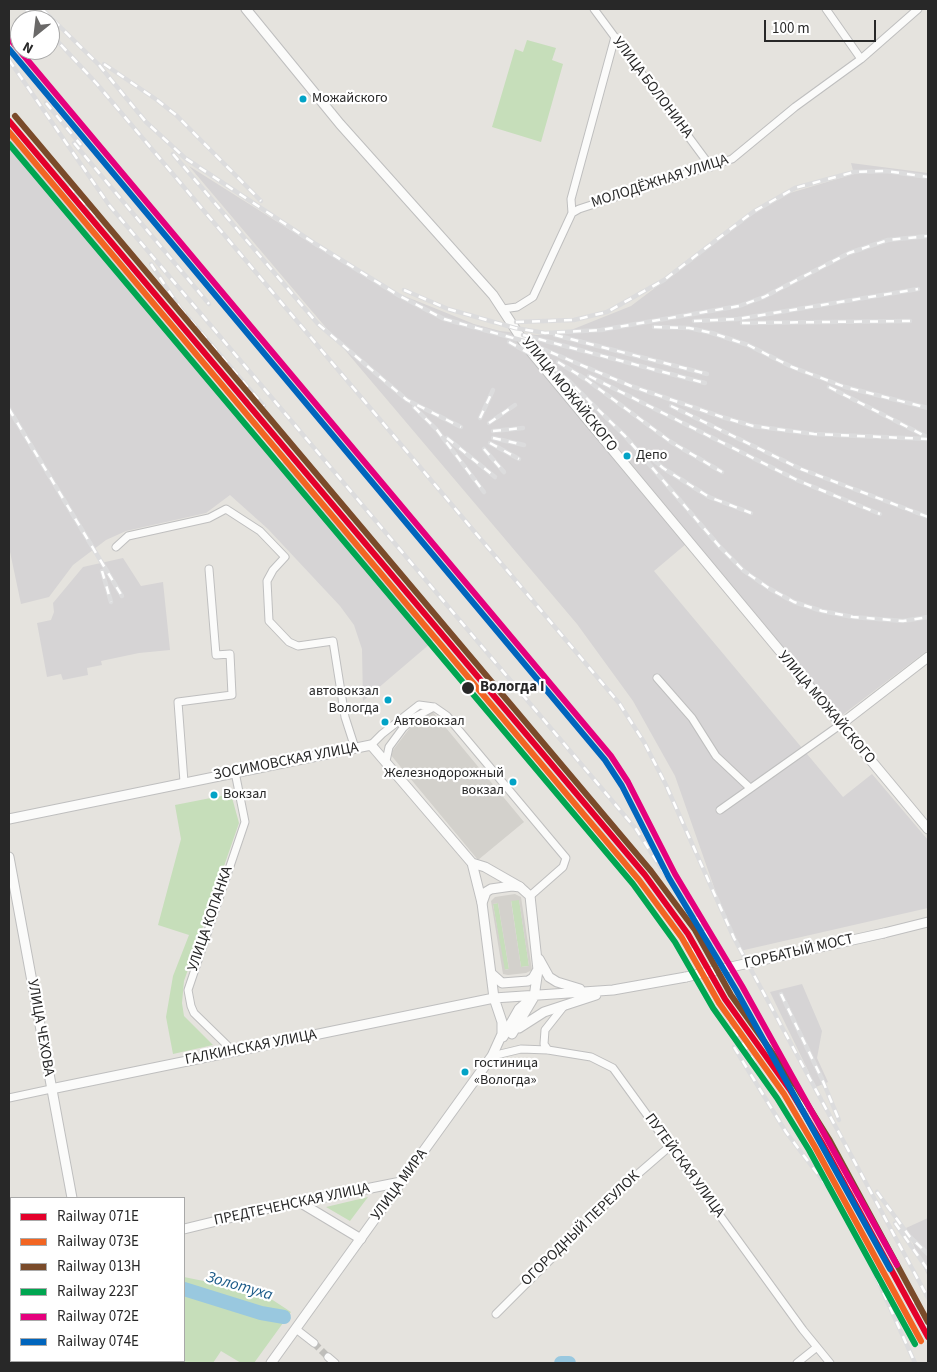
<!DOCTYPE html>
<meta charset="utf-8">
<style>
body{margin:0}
#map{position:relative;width:937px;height:1372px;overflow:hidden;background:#e5e3de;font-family:"Source Sans 3",sans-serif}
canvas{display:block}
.frame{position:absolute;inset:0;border:10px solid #282828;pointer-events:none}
.legend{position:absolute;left:10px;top:1197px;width:175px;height:165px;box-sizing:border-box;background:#fff;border:1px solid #a9a9a9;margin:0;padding:6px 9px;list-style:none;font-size:15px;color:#282828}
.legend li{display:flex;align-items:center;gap:10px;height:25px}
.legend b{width:25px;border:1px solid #a9a9a9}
.north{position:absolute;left:10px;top:10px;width:50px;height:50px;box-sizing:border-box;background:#fff;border:1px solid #a9a9a9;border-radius:50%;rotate:209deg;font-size:14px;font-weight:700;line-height:20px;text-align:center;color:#282828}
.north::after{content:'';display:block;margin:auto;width:18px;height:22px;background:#6a6968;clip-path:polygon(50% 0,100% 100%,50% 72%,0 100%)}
.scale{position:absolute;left:764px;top:20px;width:112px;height:22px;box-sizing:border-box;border:2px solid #282828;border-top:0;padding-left:6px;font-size:15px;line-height:18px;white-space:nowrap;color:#282828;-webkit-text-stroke:4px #fff;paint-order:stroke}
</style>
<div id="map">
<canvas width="937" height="1372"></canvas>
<div class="frame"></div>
<ul class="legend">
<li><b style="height:6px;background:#e4002b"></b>Railway 071Е</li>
<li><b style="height:6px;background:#f26522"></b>Railway 073Е</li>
<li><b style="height:6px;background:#7a4b2a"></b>Railway 013Н</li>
<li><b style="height:6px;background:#00a651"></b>Railway 223Г</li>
<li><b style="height:6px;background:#e5007d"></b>Railway 072Е</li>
<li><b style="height:6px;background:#0065bd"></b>Railway 074Е</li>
</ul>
<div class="north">N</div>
<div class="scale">100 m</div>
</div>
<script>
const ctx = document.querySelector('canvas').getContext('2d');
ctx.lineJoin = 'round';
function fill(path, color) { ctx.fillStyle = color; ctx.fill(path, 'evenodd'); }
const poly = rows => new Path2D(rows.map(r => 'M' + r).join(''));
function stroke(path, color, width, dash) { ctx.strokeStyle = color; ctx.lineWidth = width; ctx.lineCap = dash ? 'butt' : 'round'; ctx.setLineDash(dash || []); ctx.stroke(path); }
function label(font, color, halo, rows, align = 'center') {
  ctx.font = font + ' "Source Sans 3",sans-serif'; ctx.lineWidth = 4.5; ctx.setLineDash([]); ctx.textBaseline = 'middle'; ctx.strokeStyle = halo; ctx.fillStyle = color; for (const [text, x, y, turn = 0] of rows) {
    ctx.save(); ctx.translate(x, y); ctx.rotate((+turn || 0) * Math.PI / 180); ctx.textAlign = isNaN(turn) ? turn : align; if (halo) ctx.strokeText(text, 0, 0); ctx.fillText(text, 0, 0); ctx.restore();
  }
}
const industrial = poly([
 [9,136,282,463,285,460,438,637,363,701,362,649,354,625,340,606,268,529,230,495,206,513,126,531,106,540,73,565,49,597,21,604,9,547],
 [851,163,928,173,928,650,841,716,692,539,654,571,843,797,872,774,928,840,928,908,740,951,728,927,675,776,633,701,577,624,189,166,314,245,397,293,474,324,500,331,537,335,566,332,631,306,754,213,790,193,854,174],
 [123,558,141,586,163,582,170,650,139,653,101,661,102,665,87,668,88,675,63,680,61,674,47,677,37,623,51,620,54,612,53,603,83,567],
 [802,984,822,1031,817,1058,828,1082,816,1087,770,992],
 [928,1218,928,1277,906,1228]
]);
const green = poly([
 [527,40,556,48,552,60,563,64,541,142,492,127,515,49,523,52],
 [231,794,239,823,184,981,182,1003,184,1016,213,1045,173,1054,166,1017,173,976,189,935,158,925,181,839,175,805],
 [519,899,529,966,521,967,511,900],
 [498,903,509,969,504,970,493,904],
 [368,1197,350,1221,326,1207],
 [184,1277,262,1293,291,1312,254,1363,241,1363,221,1351,213,1363,123,1363,122,1361,184,1361]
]);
const plaza = poly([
 [432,711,524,822,478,860,390,754,412,725],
 [515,894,521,897,532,970,526,973,508,975,503,974,491,901,495,897],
 [519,900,529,966,521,967,511,901],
 [498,903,509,969,505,970,493,904]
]);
const river = poly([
 [184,1289,261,1313,284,1317],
 [131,1361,131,1363],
 [561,1363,569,1363]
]);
const minorTunnel = poly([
 [314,1343,328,1357]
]);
const minor = poly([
 [594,9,711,167],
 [826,9,861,59],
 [572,213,571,199,615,37],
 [503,309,517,307,533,297,572,213,579,209,732,159,795,107,861,59,918,9],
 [116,547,128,536,209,518,226,509,260,531,285,557,273,570,267,581,269,621,289,642,298,646,333,641,345,717,355,748],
 [657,678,692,718,716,756,750,788],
 [371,745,382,734,419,705,434,707,447,716,566,858,563,867,530,896,531,900],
 [386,761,389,747,403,728,415,717,434,707],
 [184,782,178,702,232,695,230,654,216,655,209,569],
 [720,810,840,725],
 [548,1050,544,1044,545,1030,564,1006],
 [233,1051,194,1013,191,1006,188,990,245,822,235,772],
 [492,1056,521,1049,548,1050,591,1057,613,1068,803,1330,830,1363],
 [9,1098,51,1089],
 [496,1314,624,1186,669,1147],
 [296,1329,314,1343],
 [328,1357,335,1363],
 [797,1363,817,1347]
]);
const tertiary = poly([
 [840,725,928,657],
 [9,819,371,745,472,863,482,903],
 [9,857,72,1198],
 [472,863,485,867,520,887],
 [51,1089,494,998],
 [301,1203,361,1239],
 [184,1229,270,1208,401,1182],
 [9,1271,11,1270],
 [108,1361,108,1363]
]);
const secondary = poly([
 [246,9,340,124,493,295,527,347,928,829],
 [884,933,928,922],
 [539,959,549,977,557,982,580,989],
 [492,974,502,983,528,981,533,978,537,971],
 [494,998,613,990,686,977],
 [519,1028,544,1012,596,995],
 [503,1037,519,1009,532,998],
 [271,1363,492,1056,502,1034,502,1022,494,998,482,903,486,892,491,889,512,886,520,887,530,896,538,970,534,997,512,1034]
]);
const rail = poly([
 [26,9,37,20],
 [42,9,99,65,146,122,185,158,314,243,398,295,444,319,524,341,631,386,722,417,753,426,814,434,928,439],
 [50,33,97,84,619,703,644,742,666,785,734,938,928,1298],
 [9,60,109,205,636,829,682,901],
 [104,64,157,100,176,115,261,201],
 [46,103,81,145],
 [9,130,160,310],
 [74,143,209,304],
 [173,154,318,324,407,400,461,427],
 [46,164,96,216],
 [151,264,184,314],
 [404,290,448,309,515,328,545,333,601,330,739,306,764,297,849,253,888,240,928,236],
 [180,308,264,406],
 [694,321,738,319,918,289],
 [516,322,574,320,607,312,664,280,753,212,795,188,854,172,886,171,928,177],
 [742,323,910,321],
 [654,327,689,328,712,333,748,345,792,367,845,387,928,408],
 [523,335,705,383],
 [555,335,707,374],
 [509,342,550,365,569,381,625,436,720,547,744,571,770,589,794,602,822,611,853,617,903,621,928,617],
 [558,362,587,380,671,442,722,472],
 [589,376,799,481,880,514],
 [829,387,927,437],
 [249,401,267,429],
 [671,406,801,469,928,517],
 [414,407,437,430,484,492],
 [9,409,122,596],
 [480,418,493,390],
 [489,423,515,405],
 [493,431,523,428],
 [447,438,495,477],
 [493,438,524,445],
 [490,443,519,459],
 [484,449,504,472],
 [648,455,663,468,709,497,751,513],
 [102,571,111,602],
 [593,823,640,880,706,966],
 [675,874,725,971],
 [709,988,813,1158],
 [781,994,822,1079,839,1120],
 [766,1029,815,1130],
 [734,1047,786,1132,835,1197,860,1241,915,1363],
 [822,1143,874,1225],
 [877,1192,910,1237,928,1254],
 [895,1223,928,1270],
 [892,1270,928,1324]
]);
const secondaryBridge = poly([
 [686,977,884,933]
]);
const rail1 = poly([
 [9,121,645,875,688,934,725,999,790,1090,822,1143,928,1337]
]);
const rail2 = poly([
 [9,132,639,880,682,938,719,1003,784,1094,815,1147,921,1341]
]);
const rail3 = poly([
 [15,116,651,871,695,930,731,995,796,1086,829,1139,928,1322]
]);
const rail4 = poly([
 [9,144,633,884,675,942,713,1008,777,1098,809,1150,915,1344]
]);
const rail5 = poly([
 [9,38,611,756,628,782,675,874,742,986,897,1265]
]);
const rail6 = poly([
 [9,49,605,760,622,786,669,878,736,990,890,1269]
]);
const markers = [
 [303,99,4.5,"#02a3c6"],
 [627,456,4.5,"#02a3c6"],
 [468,688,7,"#282828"],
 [388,700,4.5,"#02a3c6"],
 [385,722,4.5,"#02a3c6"],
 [513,782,4.5,"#02a3c6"],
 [214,795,4.5,"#02a3c6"],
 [465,1072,4.5,"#02a3c6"]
];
const busNames = [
 ["Можайского",312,99],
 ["Депо",636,456],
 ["автовокзал",379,692,"right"],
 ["Вологда",379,709,"right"],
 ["Автовокзал",394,722],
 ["Железнодорожный",504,774,"right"],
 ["вокзал",504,791,"right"],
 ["Вокзал",223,795],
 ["гостиница",474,1064],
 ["«Вологда»",474,1081]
];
const streetNames = [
 ["УЛИЦА БОЛОНИНА",652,88,53],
 ["МОЛОДЁЖНАЯ УЛИЦА",660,182,-18],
 ["УЛИЦА МОЖАЙСКОГО",569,395,51],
 ["УЛИЦА МОЖАЙСКОГО",826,708,50],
 ["ЗОСИМОВСКАЯ УЛИЦА",286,762,-11],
 ["УЛИЦА КОПАНКА",211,919,-71],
 ["ГОРБАТЫЙ МОСТ",799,952,-13],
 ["УЛИЦА ЧЕХОВА",40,1028,80],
 ["ГАЛКИНСКАЯ УЛИЦА",251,1048,-11],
 ["ПУТЕЙСКАЯ УЛИЦА",684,1166,54],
 ["УЛИЦА МИРА",400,1185,-54],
 ["ПРЕДТЕЧЕНСКАЯ УЛИЦА",292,1205,-12],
 ["ОГОРОДНЫЙ ПЕРЕУЛОК",581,1229,-44]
];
const stopNames = [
 ["Вологда I",480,688]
];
const waterNames = [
 ["Золотуха",239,1287,16]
];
fill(industrial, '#d6d4d5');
fill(green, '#c6deba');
fill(plaza, '#d3d1cc');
stroke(river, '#99c8df', 14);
stroke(minorTunnel, '#bfbeba', 7, [7, 3.5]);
stroke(minor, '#bfbfbf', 9);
stroke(tertiary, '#bfbfbf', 11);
stroke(secondary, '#bfbfbf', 11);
stroke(minor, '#fbfbfa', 7);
stroke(tertiary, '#fbfbfa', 9);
stroke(secondary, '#fbfbfa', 9);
stroke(rail, '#dcdcdd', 4.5);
stroke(rail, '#fff', 2.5, [8]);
stroke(secondaryBridge, '#bfbfbf', 11, []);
stroke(secondaryBridge, '#fbfbfa', 9);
stroke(rail1, '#e4002b', 6);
stroke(rail2, '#f26522', 6);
stroke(rail3, '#7a4b2a', 6);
stroke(rail4, '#00a651', 6);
stroke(rail5, '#e5007d', 6);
stroke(rail6, '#0065bd', 6);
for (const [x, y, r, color] of markers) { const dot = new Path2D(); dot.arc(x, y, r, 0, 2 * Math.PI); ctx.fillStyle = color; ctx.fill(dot); stroke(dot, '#fff', 2); }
label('14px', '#282828', '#fff', busNames, 'left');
label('15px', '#282828', '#fff', streetNames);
label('bold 15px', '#282828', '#fff', stopNames, 'left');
label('italic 16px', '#1b5a88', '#fff', waterNames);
</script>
